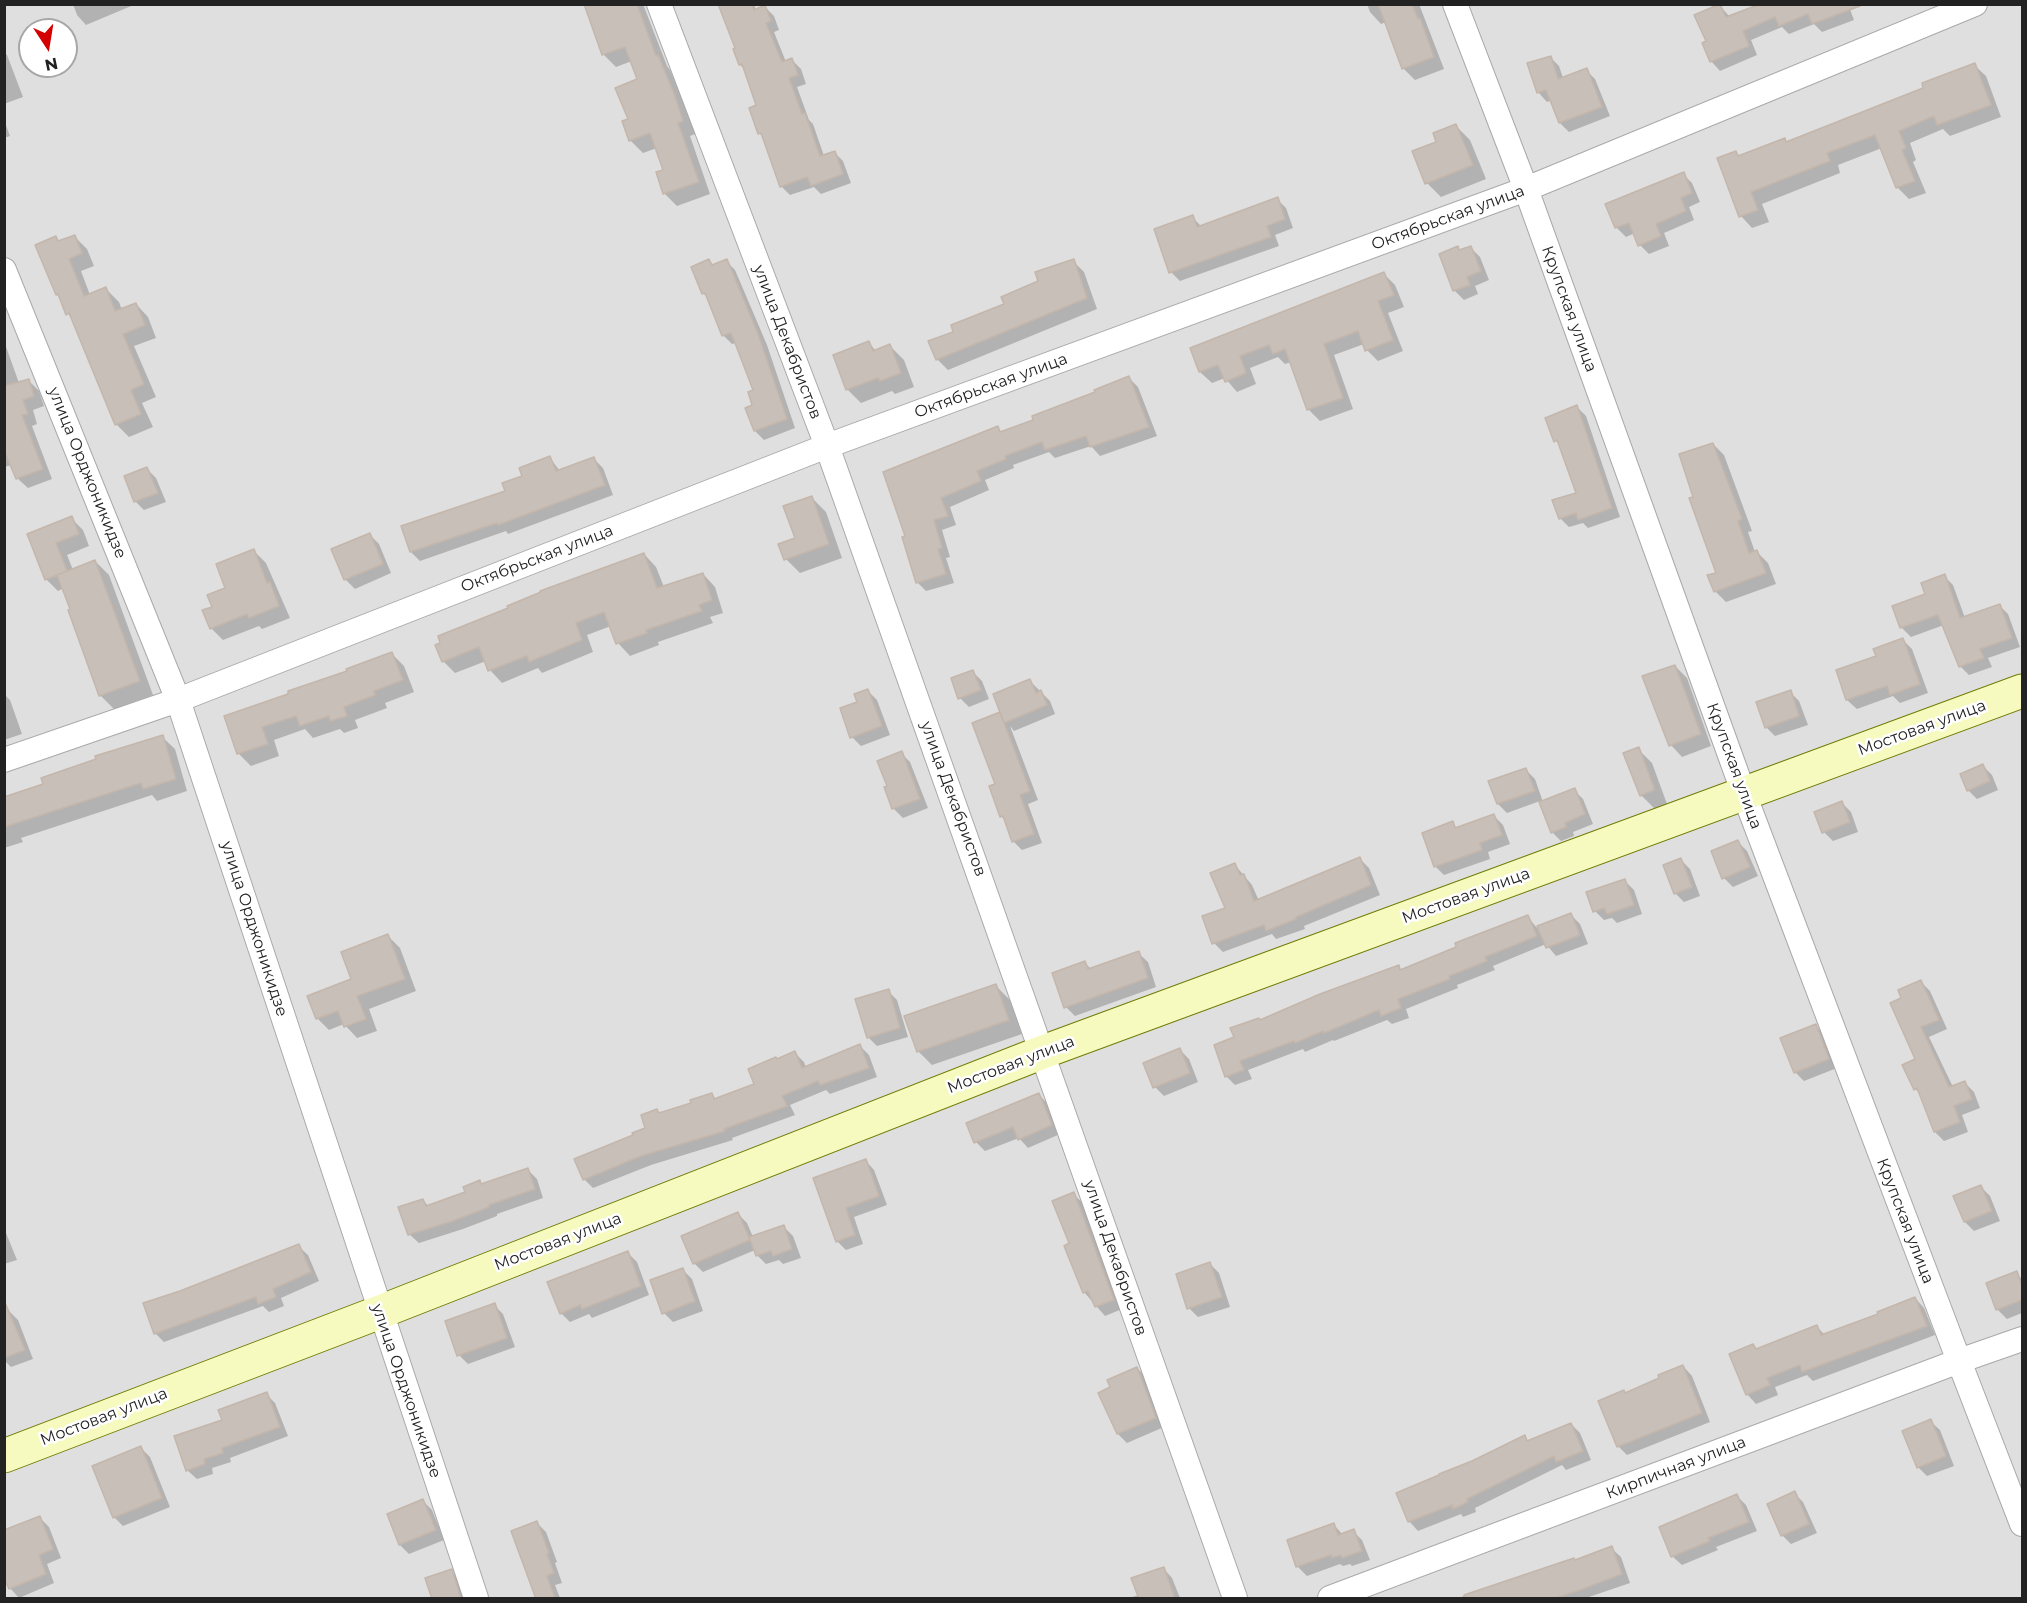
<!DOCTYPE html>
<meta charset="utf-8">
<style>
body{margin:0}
#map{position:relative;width:2027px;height:1603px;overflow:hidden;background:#f2efe9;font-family:Montserrat,sans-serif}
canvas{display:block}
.frame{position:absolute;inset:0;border:6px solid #222;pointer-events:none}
.north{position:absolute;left:18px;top:18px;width:60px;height:60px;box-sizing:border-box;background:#fff;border:2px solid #a7a7a7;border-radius:50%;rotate:168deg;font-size:16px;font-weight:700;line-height:24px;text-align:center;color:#222}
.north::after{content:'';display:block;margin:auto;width:21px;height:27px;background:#d40000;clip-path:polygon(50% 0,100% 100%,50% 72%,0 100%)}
</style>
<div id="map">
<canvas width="2027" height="1603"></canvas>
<div class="frame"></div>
<div class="north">N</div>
</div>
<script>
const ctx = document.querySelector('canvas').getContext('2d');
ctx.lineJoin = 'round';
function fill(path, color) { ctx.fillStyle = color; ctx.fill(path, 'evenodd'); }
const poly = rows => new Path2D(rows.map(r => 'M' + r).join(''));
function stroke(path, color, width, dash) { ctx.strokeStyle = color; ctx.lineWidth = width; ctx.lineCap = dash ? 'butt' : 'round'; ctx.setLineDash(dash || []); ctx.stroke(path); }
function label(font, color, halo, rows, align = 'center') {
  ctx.font = font + ' Montserrat,sans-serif'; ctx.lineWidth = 5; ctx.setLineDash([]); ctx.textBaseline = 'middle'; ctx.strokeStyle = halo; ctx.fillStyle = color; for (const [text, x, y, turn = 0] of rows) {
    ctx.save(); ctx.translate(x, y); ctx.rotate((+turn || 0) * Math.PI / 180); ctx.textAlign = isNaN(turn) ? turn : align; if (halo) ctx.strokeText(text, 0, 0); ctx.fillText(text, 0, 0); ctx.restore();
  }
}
const residential = poly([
 [5,5,2022,5,2022,1598,5,1598],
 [30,30,66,30,66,66,30,66]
]);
const shadow = poly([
 [73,4,136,4,86,25,77,15],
 [585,4,643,4,667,66,670,70,687,110,695,134,690,136,710,194,677,206,664,193,665,171,657,148,643,153,630,140,630,120,639,80,632,61,616,67,603,54],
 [720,4,754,4,756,11,765,7,774,16,779,30,774,32,786,62,792,60,801,69,806,84,797,87,809,120,813,124,824,156,834,152,843,161,851,183,821,194,814,187,790,195,781,186,764,138,759,133,758,106,745,69,740,65,735,50,737,49],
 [1367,4,1419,4,1444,69,1415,80,1403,68,1386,22,1381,24,1370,12],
 [1757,4,1848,4,1854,20,1822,32,1814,24,1789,34,1782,27,1751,40,1757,55,1720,71,1711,61,1708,42,1720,6,1730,17,1758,7],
 [4,52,7,55,23,97,4,104],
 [1550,57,1559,66,1563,78,1586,70,1595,79,1610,116,1569,132,1560,123,1552,100,1547,102,1538,92],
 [1974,65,1986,76,2001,117,1950,136,1943,129,1910,143,1916,160,1913,162,1926,193,1909,199,1898,188,1882,148,1838,165,1840,173,1762,204,1769,222,1752,228,1741,216,1736,153,1740,157,1784,140,1788,143,1925,89],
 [4,120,10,136,4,138],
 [1456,126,1470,140,1486,179,1441,197,1427,183,1438,142],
 [1683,174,1692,183,1700,202,1689,207,1694,220,1664,233,1669,246,1649,254,1640,245,1635,233,1626,237,1617,228,1607,205],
 [1277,199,1286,208,1293,228,1275,235,1279,246,1180,281,1171,272,1192,217,1202,227],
 [74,236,87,249,94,266,81,271,90,295,106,289,119,302,122,310,136,304,148,317,156,338,134,346,156,397,142,403,153,427,129,437,117,425,74,320,68,314,62,300,57,295,37,245,56,238,60,242],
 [1457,248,1461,251,1471,248,1480,257,1489,280,1475,286,1478,294,1464,300,1455,291,1441,255],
 [709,261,714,266,726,261,735,270,767,345,795,428,764,440,755,431,755,391,736,343,732,344,723,335,710,300,703,293],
 [1073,261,1084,272,1097,309,948,370,937,359,955,333,1006,305],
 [1384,274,1395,285,1404,307,1388,313,1403,351,1378,361,1367,350,1364,344,1334,355,1353,409,1320,421,1309,410,1291,362,1285,364,1278,357,1250,368,1256,384,1237,392,1225,378,1212,383,1200,372,1192,349],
 [4,341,19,383,28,380,39,391,44,406,33,410,37,424,32,426,52,479,28,488,17,478,12,465,4,467],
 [869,343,876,351,890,346,904,360,914,387,895,394,892,391,861,403,847,389],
 [1129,378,1138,387,1157,436,1100,456,1091,446,1055,458,1049,452,1013,465,1014,468,985,480,989,490,950,507,956,525,942,530,950,557,946,558,954,583,926,591,917,582,904,538,997,428,1003,433],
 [1577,407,1586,416,1620,517,1588,528,1583,523,1569,527,1560,518,1578,494,1561,446,1556,441],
 [1713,444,1724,455,1752,531,1748,532,1755,552,1757,552,1768,563,1776,584,1726,602,1715,591,1718,574,1695,498],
 [550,458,560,471,594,459,603,468,613,495,508,534,506,531,420,561,411,552,507,492,524,476],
 [147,469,156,478,166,502,144,510,135,501],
 [812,498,826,512,842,558,800,573,786,559,780,545,797,539],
 [71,518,83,530,89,546,67,555,73,570,95,561,109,575,153,695,114,709,100,695,64,588,58,591,46,579,28,535],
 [370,535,379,544,391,573,355,589,345,579,333,550],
 [254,551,266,563,290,618,262,629,259,626,223,640,211,628,214,608],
 [644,554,656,567,664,587,703,574,715,587,723,613,710,617,713,623,658,642,659,645,630,656,618,643,611,626,587,635,593,652,542,673,538,668,502,683,490,670,486,661,455,673,443,661],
 [1944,576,1953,585,1965,618,1999,605,2008,614,2020,647,1988,658,1992,667,1969,675,1960,666,1944,625,1911,637,1902,628,1894,607,1927,595],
 [1903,640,1912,649,1928,693,1900,703,1893,696,1857,709,1847,700,1837,671,1878,657],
 [392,654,404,666,414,692,385,703,387,708,355,720,358,728,344,733,340,729,313,738,305,729,274,740,279,756,251,766,238,753,225,717,349,672],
 [1675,666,1687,678,1711,746,1682,757,1671,745,1644,677],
 [973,672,982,681,989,699,969,707,960,698],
 [1030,681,1050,701,1055,714,1014,731,1010,726,1038,800,1028,804,1042,843,1022,850,1013,841,1006,821,1001,816,997,785,999,714],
 [868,691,877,700,890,735,861,746,852,737,859,703],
 [1790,692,1799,701,1808,725,1775,736,1766,727],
 [4,694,10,700,22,734,4,740],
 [162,737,175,749,187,791,157,801,152,795,21,838,23,842,4,848,4,800],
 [1638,749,1652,763,1667,804,1655,809,1641,795],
 [901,753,910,762,928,808,903,818,893,808,889,786],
 [1983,766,1992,775,1998,790,1977,799,1968,790],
 [1526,770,1535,779,1543,802,1574,790,1583,799,1593,824,1573,832,1574,836,1561,841,1552,832,1540,801,1507,813,1498,804],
 [1842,803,1851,812,1858,832,1833,841,1824,832],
 [1494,816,1503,825,1510,844,1488,852,1490,859,1444,875,1435,866,1452,823,1458,829],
 [1738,842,1747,851,1758,876,1733,887,1724,878],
 [1360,859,1369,868,1380,895,1304,926,1305,929,1276,939,1272,934,1223,952,1214,943,1227,909,1235,865,1252,885,1259,901],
 [1681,860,1690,869,1700,896,1684,902,1675,893],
 [1625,881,1634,890,1642,914,1617,923,1612,918,1604,920,1595,911],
 [1571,915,1580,924,1588,944,1556,956,1546,944,1493,966,1495,970,1457,985,1458,988,1406,1009,1409,1018,1392,1024,1387,1020,1334,1041,1333,1040,1305,1052,1303,1049,1248,1070,1252,1079,1235,1085,1226,1076,1236,1038,1261,1021,1398,967,1402,971,1528,917,1537,928],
 [388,936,400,948,416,991,369,1009,377,1031,357,1038,344,1024,329,1030,317,1018,353,980],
 [1138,953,1148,962,1156,987,1075,1016,1066,1007,1084,962,1091,969],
 [1921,982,1930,991,1947,1029,1929,1037,1953,1087,1965,1083,1974,1092,1980,1108,1962,1115,1968,1132,1944,1141,1935,1132,1921,1094,1915,1089,1917,1060,1903,999],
 [996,986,1010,1000,1022,1034,932,1065,918,1051],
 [888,991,897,1000,908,1037,877,1046,868,1037],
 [1816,1026,1825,1035,1837,1068,1804,1081,1795,1072],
 [860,1046,869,1055,877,1077,830,1094,826,1090,790,1105,795,1115,732,1138,733,1140,651,1165,593,1188,584,1179,635,1136,647,1128,657,1111,661,1115,693,1104,711,1094,717,1100,756,1085,778,1061,795,1053,804,1062,806,1068],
 [1180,1050,1189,1059,1198,1082,1164,1096,1155,1087],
 [1039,1095,1048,1104,1060,1134,1028,1148,1019,1138,985,1151,976,1142],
 [865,1160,874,1170,887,1205,854,1217,863,1244,846,1250,837,1241,815,1179],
 [528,1170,537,1179,543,1198,497,1214,497,1216,463,1229,419,1243,409,1234,423,1200,429,1207,467,1193,479,1182,483,1185],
 [1981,1187,1990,1196,2000,1221,1974,1231,1965,1222],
 [1073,1194,1083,1203,1122,1309,1105,1316,1084,1292],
 [738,1214,747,1223,753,1237,784,1227,793,1236,801,1258,783,1264,779,1260,766,1264,757,1255,755,1250,703,1272,694,1263],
 [4,1228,17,1260,4,1264],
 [298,1246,308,1255,319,1281,281,1298,284,1306,269,1312,263,1306,164,1342,155,1333],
 [628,1253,637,1262,649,1295,592,1318,589,1314,570,1322,561,1313],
 [1210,1264,1219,1273,1230,1307,1198,1317,1189,1308],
 [683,1270,692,1279,703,1311,673,1322,664,1313],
 [2016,1273,2022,1279,2022,1313,2007,1319,1998,1310,1988,1284],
 [1915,1298,1924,1308,1935,1335,1813,1381,1807,1375,1775,1387,1778,1395,1756,1404,1747,1394,1753,1346,1758,1350,1817,1327,1825,1335,1880,1315],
 [494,1305,503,1314,515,1347,468,1364,459,1355],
 [9,1311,18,1320,33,1359,11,1367,4,1360,4,1313],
 [1683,1366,1692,1376,1710,1422,1627,1455,1618,1446,1626,1394],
 [1137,1368,1146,1377,1164,1427,1127,1443,1118,1434,1112,1388],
 [266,1394,275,1403,288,1436,230,1458,231,1462,212,1468,213,1474,197,1479,187,1470,224,1421],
 [1930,1421,1940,1430,1954,1466,1927,1476,1918,1467],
 [1571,1424,1580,1433,1591,1460,1566,1470,1562,1465,1475,1508,1476,1512,1463,1517,1461,1514,1418,1531,1409,1521,1472,1462,1524,1437,1529,1442],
 [141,1448,150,1457,170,1507,123,1526,114,1517],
 [1794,1493,1803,1502,1817,1533,1791,1544,1782,1535],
 [1737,1496,1746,1505,1757,1531,1716,1547,1718,1550,1682,1565,1672,1556],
 [423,1501,432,1510,444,1540,409,1554,400,1545,389,1515],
 [40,1518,49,1527,61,1558,47,1564,54,1583,19,1598,10,1588],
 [537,1523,546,1532,557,1562,555,1563,562,1583,555,1585,560,1598,536,1598],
 [1334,1525,1343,1535,1353,1531,1362,1540,1370,1560,1352,1566,1350,1564,1343,1566,1340,1564,1307,1576,1298,1567,1289,1541],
 [1611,1548,1621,1557,1630,1583,1586,1598,1458,1598,1574,1560,1576,1562],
 [1163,1568,1172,1578,1180,1598,1129,1598,1139,1595],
 [451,1571,460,1580,466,1598,434,1598]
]);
const building = poly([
 [584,4,637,4,656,56,658,55,675,96,683,121,678,123,699,182,663,194,656,172,663,170,650,133,629,141,622,121,628,119,615,88,637,79,625,47,602,55,584,4],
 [718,4,752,4,754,10,765,5,771,21,766,23,782,62,792,58,798,75,789,78,802,114,805,113,820,156,835,151,843,174,811,186,807,177,780,187,761,133,758,134,749,108,756,105,742,64,739,65,733,49,735,48,718,4],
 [1378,4,1412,4,1418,19,1420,18,1434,57,1402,69,1378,4],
 [1720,4,1726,17,1760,4,1859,4,1860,6,1812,24,1808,14,1779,26,1775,17,1743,31,1749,46,1710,62,1702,43,1706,41,1694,15,1720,4],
 [1551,56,1558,79,1587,68,1602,107,1559,123,1546,90,1537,93,1527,63,1551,56],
 [1975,63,1991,105,1937,125,1934,116,1899,131,1906,148,1902,150,1915,181,1896,188,1875,135,1827,153,1830,161,1751,192,1758,210,1739,217,1717,158,1736,151,1738,156,1785,138,1786,142,1923,88,1922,83,1975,63],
 [1456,124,1473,165,1425,184,1412,151,1436,142,1433,133,1456,124],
 [1684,172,1692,193,1681,198,1686,211,1656,224,1661,236,1638,246,1629,223,1615,228,1605,204,1684,172],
 [1278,197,1285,219,1267,226,1271,237,1169,273,1154,229,1193,215,1197,227,1278,197],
 [75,235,82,253,69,259,84,296,106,287,115,311,136,303,145,325,123,334,144,384,131,390,141,414,115,425,69,313,66,315,58,294,56,295,35,245,56,236,58,241,75,235],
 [1458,246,1459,250,1471,246,1481,271,1467,277,1470,285,1453,291,1439,254,1458,246],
 [709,259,712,265,727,259,758,334,787,419,754,431,745,408,752,405,748,392,753,390,735,343,731,333,722,336,705,293,702,294,691,267,709,259],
 [1074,259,1087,298,936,360,928,341,953,332,951,325,1004,304,1001,297,1038,281,1035,272,1074,259],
 [1384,272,1394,295,1378,301,1393,340,1365,351,1358,331,1324,344,1343,398,1307,410,1285,349,1273,354,1269,345,1240,356,1246,373,1225,382,1218,365,1199,372,1190,348,1384,272],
 [869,341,873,351,890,344,901,373,880,381,878,378,846,390,833,355,869,341],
 [1129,376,1149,427,1090,447,1086,436,1045,450,1042,442,1005,456,1006,459,977,471,981,481,941,498,948,516,934,520,942,548,938,549,946,574,916,583,902,537,905,536,883,472,998,426,1000,432,1033,420,1032,416,1095,392,1094,390,1129,376],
 [29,379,34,396,23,400,28,414,22,415,43,469,16,479,4,450,4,386,29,379],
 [1577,405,1612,508,1578,520,1576,513,1559,519,1552,500,1576,493,1557,440,1554,442,1545,418,1577,405],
 [1713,443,1742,519,1738,521,1749,553,1757,550,1766,573,1714,592,1707,575,1716,573,1689,498,1693,497,1679,454,1713,443],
 [550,456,556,471,594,457,605,485,498,525,497,523,410,552,401,526,505,491,502,483,522,476,519,468,550,456],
 [147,467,158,493,134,502,124,476,147,467],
 [812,496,829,544,784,560,778,544,795,538,783,506,812,496],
 [72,516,79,534,56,543,67,571,45,580,27,534,72,516],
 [370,533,383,564,344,580,331,549,370,533],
 [254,549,267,583,270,582,279,606,249,618,247,614,210,629,202,610,212,607,207,595,225,588,216,564,254,549],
 [644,553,657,588,703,573,712,600,699,605,702,611,646,630,647,633,616,644,604,612,576,623,582,640,529,662,527,656,488,671,479,647,442,662,435,645,440,643,438,636,508,608,507,606,541,592,540,591,644,553],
 [95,560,140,681,99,696,68,610,70,609,57,575,95,560],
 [1945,574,1960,618,2000,604,2012,638,1980,649,1984,658,1959,667,1938,615,1900,628,1892,606,1925,594,1921,583,1945,574],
 [1903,638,1920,684,1890,695,1887,686,1846,700,1836,670,1876,656,1873,649,1903,638],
 [392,652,403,680,374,691,375,695,344,707,347,716,330,721,329,716,300,726,296,716,262,727,268,744,237,754,224,716,288,694,288,691,347,671,346,669,392,652],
 [1675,665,1701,734,1669,746,1642,676,1675,665],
 [973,670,981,690,958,699,951,678,973,670],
 [1030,679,1036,693,1041,690,1047,705,1004,723,993,694,1030,679],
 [868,689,882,726,850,738,840,708,857,702,854,694,868,689],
 [1791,690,1799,716,1765,728,1756,702,1791,690],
 [1000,712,1030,791,1020,795,1034,834,1012,842,1003,816,1000,817,989,786,995,784,972,723,1000,712],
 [163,735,176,779,143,789,141,783,4,827,4,797,43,784,41,778,96,759,95,756,163,735],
 [1639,747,1654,788,1654,790,1640,796,1623,753,1639,747],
 [902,751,920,799,892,809,884,787,887,786,877,761,902,751],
 [1983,764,1990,781,1967,791,1960,774,1983,764],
 [1526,768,1535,791,1497,804,1488,781,1526,768],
 [1575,788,1585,814,1565,823,1566,827,1551,833,1539,802,1575,788],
 [1842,801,1850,822,1822,833,1814,812,1842,801],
 [1494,814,1502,835,1480,843,1482,850,1434,867,1422,833,1453,821,1455,828,1494,814],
 [1738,840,1750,867,1722,879,1711,851,1738,840],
 [1360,857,1371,885,1296,917,1296,919,1266,931,1264,925,1212,944,1202,916,1225,908,1210,873,1235,863,1240,875,1244,874,1254,901,1360,857],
 [1681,858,1692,887,1674,894,1663,865,1681,858],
 [1625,879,1634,905,1607,914,1604,908,1593,912,1586,892,1625,879],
 [1571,913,1580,935,1546,948,1537,926,1571,913],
 [1528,915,1537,936,1485,957,1487,961,1449,976,1450,979,1398,999,1401,1008,1381,1016,1379,1010,1324,1033,1323,1031,1295,1043,1294,1041,1240,1061,1244,1070,1225,1077,1214,1045,1234,1037,1230,1028,1259,1018,1260,1020,1320,994,1399,965,1400,970,1456,947,1455,943,1528,915],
 [388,934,405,979,357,996,366,1019,344,1027,338,1011,316,1019,307,996,351,979,341,952,388,934],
 [1139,951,1148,978,1064,1008,1052,973,1085,961,1088,969,1139,951],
 [1921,980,1939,1020,1921,1027,1949,1087,1965,1081,1972,1099,1954,1106,1960,1122,1934,1132,1917,1088,1914,1090,1902,1065,1915,1059,1890,1003,1901,998,1898,990,1921,980],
 [996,984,1009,1020,917,1052,904,1016,996,984],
 [889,989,900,1028,867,1038,855,999,889,989],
 [1816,1024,1829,1059,1794,1073,1780,1038,1816,1024],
 [860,1044,869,1068,820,1085,818,1081,782,1096,787,1106,724,1129,725,1131,641,1156,583,1180,574,1159,633,1135,632,1133,645,1128,641,1115,657,1109,659,1113,691,1103,690,1100,712,1093,714,1099,754,1084,748,1069,776,1057,777,1059,795,1051,802,1068,860,1044],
 [1180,1048,1190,1073,1153,1088,1143,1063,1180,1048],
 [1039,1093,1052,1125,1018,1140,1013,1127,974,1143,966,1123,1039,1093],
 [866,1159,879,1196,846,1208,855,1235,836,1242,813,1178,866,1159],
 [528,1168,535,1189,489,1205,489,1207,453,1221,408,1235,398,1207,423,1199,426,1206,465,1192,463,1187,480,1180,481,1184,528,1168],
 [1981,1185,1992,1211,1964,1222,1953,1196,1981,1185],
 [1074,1192,1114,1300,1095,1307,1088,1291,1083,1293,1064,1246,1069,1243,1052,1201,1074,1192],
 [738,1212,750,1240,693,1264,681,1236,738,1212],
 [784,1225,792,1249,773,1256,771,1251,756,1256,749,1237,784,1225],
 [299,1244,311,1272,273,1289,276,1297,258,1304,256,1297,154,1334,143,1303,180,1291,299,1244],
 [628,1251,641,1286,582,1309,580,1305,560,1314,547,1282,628,1251],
 [1210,1262,1222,1297,1187,1309,1176,1274,1210,1262],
 [683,1268,695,1301,662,1314,650,1280,683,1268],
 [2017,1271,2022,1286,2022,1300,1996,1310,1986,1283,2017,1271],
 [1915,1297,1927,1326,1802,1372,1800,1365,1767,1378,1770,1385,1746,1395,1729,1354,1753,1344,1756,1349,1817,1325,1821,1335,1878,1314,1877,1312,1915,1297],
 [4,1300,25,1350,4,1358,4,1300],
 [495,1303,507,1338,457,1356,445,1321,495,1303],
 [1683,1365,1702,1413,1617,1447,1598,1401,1624,1390,1625,1393,1659,1378,1658,1375,1683,1365],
 [1137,1367,1156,1418,1117,1434,1098,1393,1110,1387,1107,1380,1137,1367],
 [267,1392,280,1427,222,1448,223,1453,204,1459,205,1464,186,1471,174,1436,222,1420,218,1410,267,1392],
 [1931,1419,1946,1456,1917,1468,1902,1431,1931,1419],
 [1571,1423,1583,1451,1556,1462,1554,1456,1467,1499,1468,1502,1453,1509,1452,1505,1408,1522,1396,1493,1439,1475,1439,1474,1472,1461,1525,1435,1527,1441,1571,1423],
 [141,1446,162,1498,113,1518,92,1466,141,1446],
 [1795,1491,1809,1524,1781,1536,1767,1504,1795,1491],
 [1737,1494,1749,1522,1708,1538,1710,1541,1671,1557,1659,1527,1737,1494],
 [423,1499,436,1530,399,1545,387,1514,423,1499],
 [40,1516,53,1549,39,1555,46,1574,9,1589,4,1579,4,1530,40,1516],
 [537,1521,549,1553,547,1554,554,1573,547,1576,555,1599,536,1599,511,1531,537,1521],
 [1334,1523,1338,1535,1354,1529,1362,1551,1342,1558,1341,1555,1332,1558,1331,1555,1296,1567,1287,1540,1334,1523],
 [1612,1546,1622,1574,1580,1590,1553,1599,1465,1599,1464,1595,1574,1558,1575,1560,1612,1546],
 [1164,1567,1175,1599,1139,1599,1131,1578,1164,1567],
 [452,1569,461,1599,432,1599,425,1578,452,1569]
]);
const street = poly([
 [659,4,827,446,1235,1598],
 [1455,4,1526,189,1744,794,1959,1361,2022,1524],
 [4,270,178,700,476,1598],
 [4,760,178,700,827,446,1526,189,1975,4],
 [1330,1598,1959,1361,2022,1339]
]);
const secondary = poly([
 [4,1456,380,1312,1043,1052,2022,691]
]);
const streetNames = [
 ["Октябрьская улица",1448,218,-20],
 ["Крупская улица",1569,309,70],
 ["улица Декабристов",787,342,69],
 ["Октябрьская улица",991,386,-20],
 ["улица Орджоникидзе",87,473,68],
 ["Октябрьская улица",537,559,-21],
 ["Мостовая улица",1922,728,-20],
 ["Крупская улица",1734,766,70],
 ["улица Декабристов",953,799,70],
 ["Мостовая улица",1466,896,-20],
 ["улица Орджоникидзе",254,929,72],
 ["Мостовая улица",1011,1065,-21],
 ["Крупская улица",1905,1221,69],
 ["Мостовая улица",558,1242,-21],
 ["улица Декабристов",1115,1258,71],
 ["улица Орджоникидзе",406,1391,71],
 ["Мостовая улица",104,1417,-21],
 ["Кирпичная улица",1676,1468,-21]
];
fill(residential, '#e0dfdf');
fill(shadow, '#0003');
fill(building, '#c7bfb8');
stroke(building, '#c4b6ab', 1.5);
stroke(street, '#a9a9a9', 26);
stroke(secondary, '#707d05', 35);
stroke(street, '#fff', 24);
stroke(secondary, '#f7fabf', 33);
label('16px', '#222', '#fff', streetNames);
</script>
